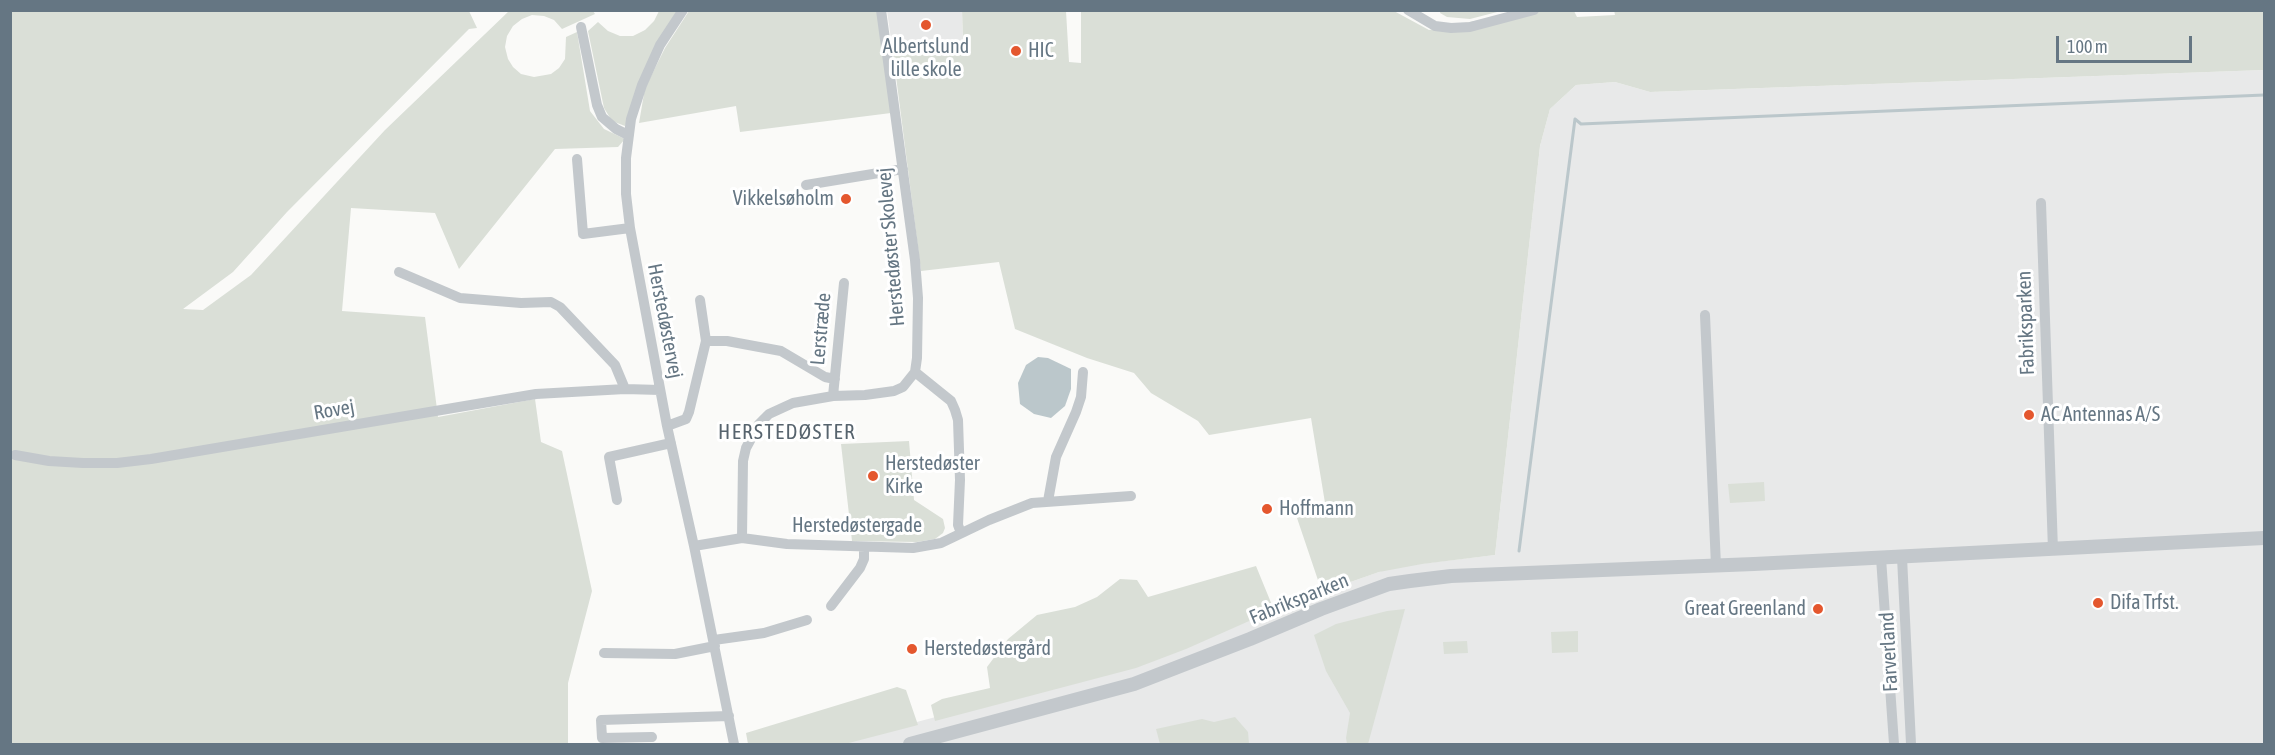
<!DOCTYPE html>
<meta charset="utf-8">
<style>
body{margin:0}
#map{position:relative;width:2275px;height:755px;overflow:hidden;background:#fafaf8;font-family:"Asap Condensed",sans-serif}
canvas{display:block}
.frame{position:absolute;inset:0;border:12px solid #657683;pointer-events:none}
.scale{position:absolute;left:2056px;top:36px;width:136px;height:27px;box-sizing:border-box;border:3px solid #657683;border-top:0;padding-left:8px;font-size:18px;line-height:21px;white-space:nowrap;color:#657683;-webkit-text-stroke:4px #fff;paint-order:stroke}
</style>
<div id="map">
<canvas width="2275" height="755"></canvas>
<div class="frame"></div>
<div class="scale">100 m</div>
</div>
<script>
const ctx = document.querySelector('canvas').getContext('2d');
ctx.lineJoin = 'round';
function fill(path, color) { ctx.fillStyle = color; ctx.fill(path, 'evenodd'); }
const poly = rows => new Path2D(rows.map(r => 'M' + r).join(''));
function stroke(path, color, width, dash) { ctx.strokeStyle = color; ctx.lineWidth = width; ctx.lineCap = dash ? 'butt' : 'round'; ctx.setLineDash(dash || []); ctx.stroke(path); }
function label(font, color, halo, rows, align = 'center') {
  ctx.font = font + ' "Asap Condensed",sans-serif'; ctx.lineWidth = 6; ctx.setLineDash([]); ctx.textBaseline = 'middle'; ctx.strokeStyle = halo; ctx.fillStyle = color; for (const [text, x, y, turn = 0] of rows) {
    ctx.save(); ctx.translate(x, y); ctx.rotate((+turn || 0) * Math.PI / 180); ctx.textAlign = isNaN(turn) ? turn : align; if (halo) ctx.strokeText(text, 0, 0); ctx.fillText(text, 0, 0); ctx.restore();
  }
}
const built = poly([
 [887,11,962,11,963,40,893,53],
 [2264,70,2264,744,834,744,1135,664,1322,592,1393,567,1495,555,1540,146,1550,109,1576,85,1615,82,1650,92]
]);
const green = poly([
 [962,10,1066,11,1069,62,1081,63,1081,10,1394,11,1429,30,1530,10,1574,11,1577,17,1615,15,1614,10,2264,11,2264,70,1650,92,1615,82,1576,85,1550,109,1540,146,1495,555,1422,564,1379,572,1322,592,1297,518,1326,509,1311,418,1209,435,1198,421,1151,393,1134,373,1087,358,1015,329,999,262,921,271,893,53,963,40],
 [1441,10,1501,10,1501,11,1470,19,1447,17,1440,13],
 [10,11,469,11,477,28,469,29,287,212,233,272,183,309,203,310,251,275,385,130,509,11,593,11,595,14,562,29,554,20,544,16,532,15,522,19,513,26,507,36,505,47,508,59,513,67,521,74,534,77,551,74,559,68,565,59,566,37,577,32,590,111,604,129,625,139,618,147,555,149,459,269,435,213,351,208,342,311,425,317,438,417,535,399,541,442,562,451,592,591,568,683,568,744,11,744],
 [659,11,679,11,625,126,612,121,604,108,588,31,598,22,608,31,620,36,633,36,645,30,654,21],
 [689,11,877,11,891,113,740,132,736,106,639,123,645,88,665,48],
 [909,441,914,500,943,519,945,528,943,533,935,539,917,542,852,541,841,444],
 [1764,482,1765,501,1730,503,1728,484],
 [1256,566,1274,610,1186,649,1136,668,935,721,931,705,942,699,990,688,987,667,1008,639,1037,615,1075,607,1097,597,1120,579,1137,580,1148,597],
 [1405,609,1368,744,1347,744,1346,738,1350,713,1326,671,1314,635,1336,624,1387,611],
 [1578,631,1578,652,1552,653,1551,632],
 [1467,641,1468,653,1444,654,1443,642],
 [897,687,906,690,918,725,845,744,748,744,746,733],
 [1235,717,1248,732,1249,744,1160,744,1156,729,1202,719,1214,722]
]);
const water = poly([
 [1038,357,1048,358,1071,369,1071,389,1065,406,1051,418,1034,414,1020,404,1018,383,1026,365]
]);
const stream = poly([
 [1519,551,1575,119,1581,124,2264,95]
]);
const minor = poly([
 [683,10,660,45,642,85,631,119,626,158,626,194,630,228,667,426,694,546,734,744],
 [1408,10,1435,26,1451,28,1470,27,1534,10],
 [581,27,597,105,602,117,616,129,628,135],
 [577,159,583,234,630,228],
 [806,185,903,169],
 [2041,203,2053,550],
 [399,272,460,298,521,303,551,302,560,307,615,365,625,389],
 [1705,315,1716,566],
 [706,341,727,341,781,351,825,377,835,379],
 [915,372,951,401,955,410,958,420,960,480,958,525,961,533],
 [833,396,844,283],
 [667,426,686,419,689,412,706,341,700,300],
 [15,455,49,461,83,463,117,463,151,459,536,394,625,389,660,390],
 [617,500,609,457,671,443],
 [1048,501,1056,457,1076,412,1081,397,1083,372],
 [742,538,743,461,746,448,759,424,769,414,793,403,833,396,865,395,894,391,903,387,915,372,917,358,918,298,915,260,881,10],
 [694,546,742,538,787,544,913,548,941,543,989,520,1032,503,1131,496],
 [1902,557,1911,744],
 [1881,558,1894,744],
 [831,606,860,568,864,559,864,547],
 [714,640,764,633,807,620],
 [604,653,675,654,715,646],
 [652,737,602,738,601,720,729,716]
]);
const tertiary = poly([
 [910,744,1134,684,1250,639,1321,609,1389,584,1410,581,1451,576,1754,564,2264,538]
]);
const markers = [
 [926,25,6,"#e4572e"],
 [1016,51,6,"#e4572e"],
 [846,199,6,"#e4572e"],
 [2029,415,6,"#e4572e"],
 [873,476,6,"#e4572e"],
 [1267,509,6,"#e4572e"],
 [2098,603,6,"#e4572e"],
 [1818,609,6,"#e4572e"],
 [912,649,6,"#e4572e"]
];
const poiNames = [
 ["Albertslund",926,47,"center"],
 ["lille skole",926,70,"center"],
 ["HIC",1028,51],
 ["Vikkelsøholm",834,199,"right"],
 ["AC Antennas A/S",2041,415],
 ["Herstedøster",885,464],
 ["Kirke",885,487],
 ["Hoffmann",1279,509],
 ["Difa Trfst.",2110,603],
 ["Great Greenland",1806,609,"right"],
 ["Herstedøstergård",924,649]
];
const streetNames = [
 ["Herstedøster Skolevej",891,247,-95],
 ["Herstedøstervej",665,321,79],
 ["Fabriksparken",2026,323,-92],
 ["Lerstræde",821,329,-85],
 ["Rovej",334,410,-10],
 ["Herstedøstergade",857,526],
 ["Fabriksparken",1299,599,-22],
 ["Farverland",1889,652,-93]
];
const neighbourhoodNames = [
 ["HERSTEDØSTER",787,432]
];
fill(built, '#e8e9e9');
fill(green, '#dadfd7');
fill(water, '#bbc7cb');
stroke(stream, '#bbc7cb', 3);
stroke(minor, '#c3c8cc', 10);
stroke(tertiary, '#c3c8cc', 14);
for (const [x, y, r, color] of markers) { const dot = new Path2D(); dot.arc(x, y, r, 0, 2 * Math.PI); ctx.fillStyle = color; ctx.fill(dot); stroke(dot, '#fff', 2); }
label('20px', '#657683', '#fff', poiNames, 'left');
label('20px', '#657683', '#fff', streetNames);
ctx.letterSpacing = '1.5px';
label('21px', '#57646e', '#fff', neighbourhoodNames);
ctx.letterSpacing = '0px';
</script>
